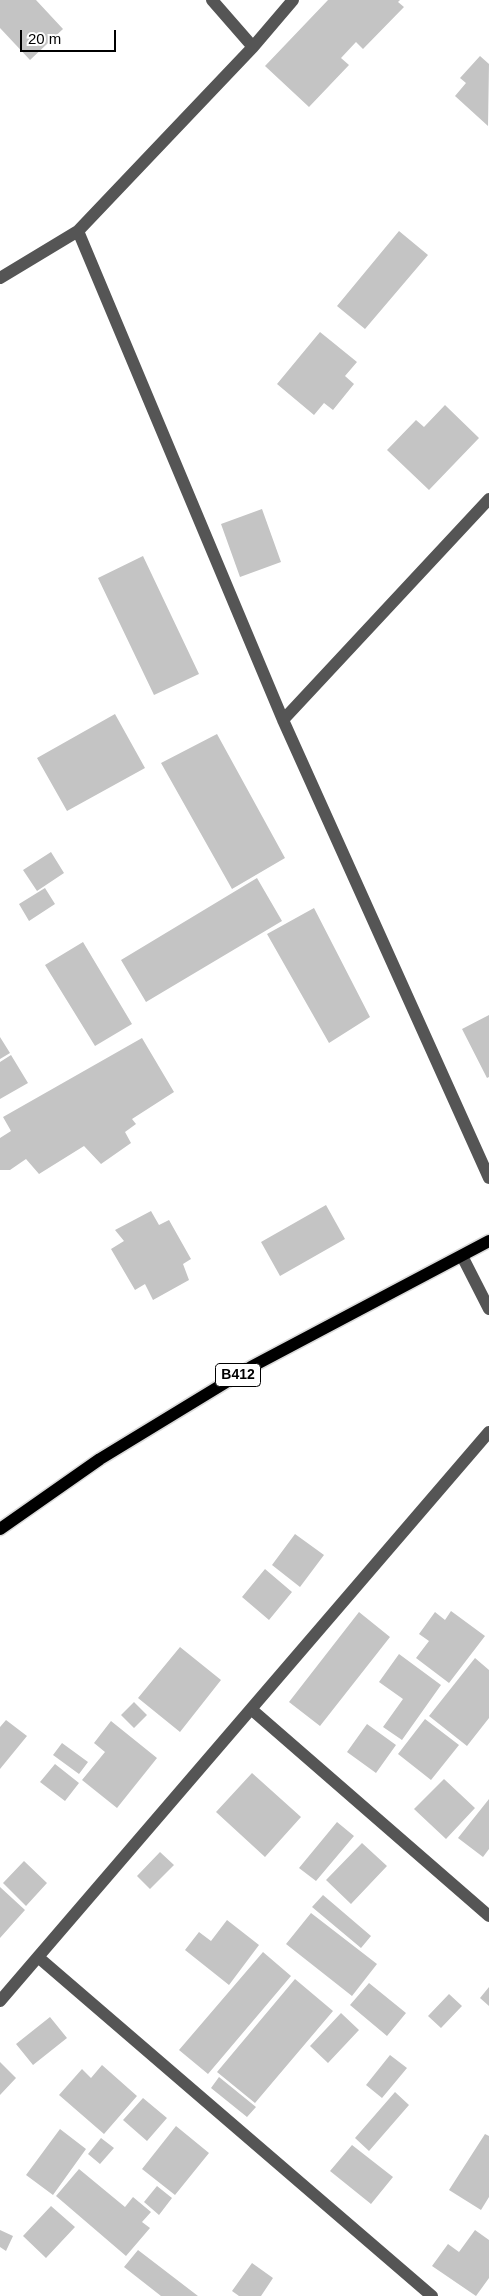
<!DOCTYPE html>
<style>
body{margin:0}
#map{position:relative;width:489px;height:2296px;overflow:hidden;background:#fff;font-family:Helvetica,sans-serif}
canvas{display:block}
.scale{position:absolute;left:20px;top:30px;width:96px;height:22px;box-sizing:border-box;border:2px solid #000;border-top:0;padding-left:6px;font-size:15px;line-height:18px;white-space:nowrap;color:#000;-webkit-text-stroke:4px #fff;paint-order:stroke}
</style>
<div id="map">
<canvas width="489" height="2296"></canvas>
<div class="scale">20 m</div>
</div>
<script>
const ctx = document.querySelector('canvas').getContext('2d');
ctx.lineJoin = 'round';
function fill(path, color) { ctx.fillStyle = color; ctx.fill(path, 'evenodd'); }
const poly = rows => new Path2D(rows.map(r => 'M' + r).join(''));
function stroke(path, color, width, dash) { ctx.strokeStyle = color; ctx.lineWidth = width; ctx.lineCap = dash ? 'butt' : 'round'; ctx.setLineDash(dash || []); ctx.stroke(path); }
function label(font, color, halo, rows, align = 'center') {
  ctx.font = font + ' Helvetica,sans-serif'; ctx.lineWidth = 5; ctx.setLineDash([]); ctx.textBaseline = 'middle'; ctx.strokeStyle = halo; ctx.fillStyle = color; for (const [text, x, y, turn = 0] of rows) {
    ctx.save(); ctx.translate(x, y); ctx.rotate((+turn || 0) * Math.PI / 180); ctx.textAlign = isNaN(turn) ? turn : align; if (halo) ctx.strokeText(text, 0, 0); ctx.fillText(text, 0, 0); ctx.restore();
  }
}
const building = poly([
 [0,0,36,0,63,29,30,60,0,28],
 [328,0,400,0,398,2,404,7,363,49,356,42,341,58,349,65,309,107,265,66],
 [480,56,489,64,488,126,455,96,466,83,460,78],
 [399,231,428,255,365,329,337,306],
 [320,332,357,362,345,376,354,384,333,410,324,403,314,415,277,384],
 [445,405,479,438,429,490,387,450,416,420,424,427],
 [262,509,281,562,240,577,221,524],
 [143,556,199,674,154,695,98,578],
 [115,714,145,768,67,811,37,758],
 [217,734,285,858,232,889,161,763],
 [51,852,64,873,37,891,23,870],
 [257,878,282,921,146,1002,121,960],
 [45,888,55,904,29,921,19,904],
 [314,908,370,1017,329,1043,267,934],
 [83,942,132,1024,95,1046,45,965],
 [489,1015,489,1077,487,1078,462,1029],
 [0,1037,10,1053,0,1059],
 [142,1038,174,1092,132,1119,136,1124,125,1132,131,1143,101,1164,84,1146,39,1174,26,1159,10,1170,0,1170,0,1138,11,1131,3,1117],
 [11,1055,28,1083,0,1099,0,1062],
 [326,1205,345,1239,280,1276,261,1242],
 [151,1211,159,1225,169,1220,191,1259,183,1264,189,1280,153,1300,145,1284,135,1290,111,1249,124,1241,115,1230],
 [295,1534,324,1555,300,1587,272,1565],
 [265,1569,292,1592,269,1620,242,1597],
 [451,1611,485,1636,449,1683,416,1658,429,1641,419,1634,435,1612,445,1620],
 [359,1612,390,1637,320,1726,289,1702],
 [180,1647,221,1680,180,1732,138,1698],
 [399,1654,441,1685,402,1740,383,1727,403,1699,379,1682],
 [475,1658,489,1670,489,1718,467,1746,429,1716],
 [134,1702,147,1715,134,1728,121,1715],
 [425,1719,459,1745,431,1780,398,1754],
 [6,1720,27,1736,0,1769,0,1727],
 [111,1721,157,1758,117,1808,82,1780,105,1752,94,1743],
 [367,1724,396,1745,376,1773,347,1752],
 [62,1743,88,1762,79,1774,53,1755],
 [55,1764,79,1783,65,1801,40,1782],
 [252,1773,301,1817,265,1857,216,1812],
 [444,1779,475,1808,446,1839,414,1809],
 [489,1799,489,1849,483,1857,458,1838],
 [337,1822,354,1836,316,1881,299,1868],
 [362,1843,387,1866,351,1904,326,1880],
 [160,1852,174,1865,150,1889,137,1876],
 [24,1861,47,1883,26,1906,3,1883],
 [0,1887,25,1910,0,1938],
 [323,1895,371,1936,361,1948,312,1907],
 [311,1913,377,1964,352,1996,286,1944],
 [227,1920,259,1945,229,1985,185,1950,199,1932,211,1941],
 [263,1952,291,1976,208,2074,179,2050],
 [295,1979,333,2011,255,2103,217,2072],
 [369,1983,406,2013,387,2036,350,2005],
 [489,1987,489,2006,480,1998],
 [449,1994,462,2006,441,2028,428,2016],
 [341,2013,359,2030,328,2063,310,2046],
 [50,2017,67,2038,33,2065,16,2044],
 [390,2055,407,2068,382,2098,366,2085],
 [0,2062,16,2078,0,2095],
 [102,2065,137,2096,104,2134,59,2095,82,2069,91,2078],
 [219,2077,256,2107,247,2117,211,2088],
 [395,2092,409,2105,369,2151,355,2138],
 [143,2098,167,2118,147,2141,123,2120],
 [176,2126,209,2153,175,2195,142,2169],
 [60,2129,86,2149,53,2195,26,2175],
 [485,2134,489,2136,489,2197,481,2210,449,2190],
 [101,2138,114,2148,100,2164,88,2154],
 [352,2145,393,2177,371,2204,330,2171],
 [79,2169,125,2207,133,2197,151,2212,142,2222,150,2228,126,2256,56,2196],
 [157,2186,172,2198,159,2215,144,2202],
 [51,2206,75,2227,46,2258,23,2236],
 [0,2230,13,2236,6,2251,0,2247],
 [475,2230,489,2240,489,2278,476,2296,432,2266,448,2244,459,2252],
 [138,2250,198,2296,161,2296,124,2267],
 [252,2263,273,2278,261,2296,239,2296,232,2291]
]);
const minor = poly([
 [212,0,253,47],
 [78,231,283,720,489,1178],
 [0,278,78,231,253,47,293,0],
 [283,720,489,499],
 [462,1256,489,1309],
 [251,1709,489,1916],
 [38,1957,432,2296],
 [0,2001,489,1432]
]);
const major = poly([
 [0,1529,100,1459,251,1367,489,1241]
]);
const shields = [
 [238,1375,45]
];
const shieldNames = [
 ["B412",238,1375]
];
fill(building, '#c4c4c4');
stroke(major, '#dbdbdb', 15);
stroke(minor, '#555', 12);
stroke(major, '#000', 12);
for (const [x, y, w] of shields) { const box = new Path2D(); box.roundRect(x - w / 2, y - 11.5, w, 23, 4); ctx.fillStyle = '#fff'; ctx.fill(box); stroke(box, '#000', 1); }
label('bold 14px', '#000', null, shieldNames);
</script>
